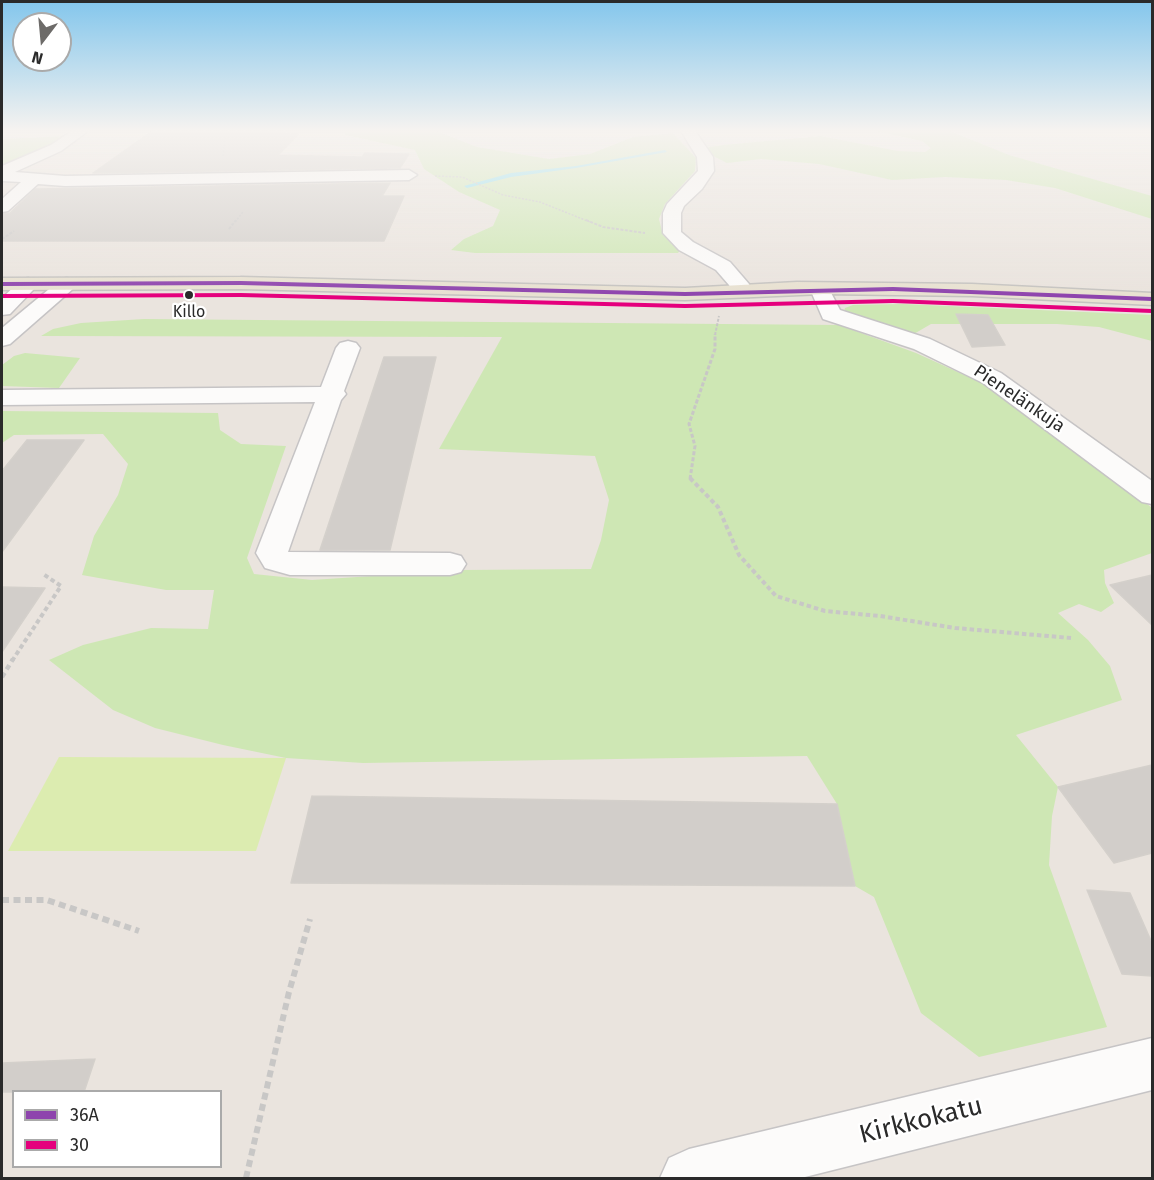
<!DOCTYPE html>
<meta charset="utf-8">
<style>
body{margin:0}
#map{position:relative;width:1154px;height:1180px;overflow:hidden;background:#eae4de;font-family:"Fira Sans",sans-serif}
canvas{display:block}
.frame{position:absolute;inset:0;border:3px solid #2a2a2a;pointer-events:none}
.legend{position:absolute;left:12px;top:1090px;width:210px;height:78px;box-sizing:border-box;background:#fff;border:2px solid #aaa;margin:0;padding:8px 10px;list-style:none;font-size:18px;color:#2a2a2a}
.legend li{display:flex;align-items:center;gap:12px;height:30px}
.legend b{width:30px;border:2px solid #aaa}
.north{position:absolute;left:12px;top:12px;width:60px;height:60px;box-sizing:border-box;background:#fff;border:2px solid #aaa;border-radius:50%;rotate:196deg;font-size:16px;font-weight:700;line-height:24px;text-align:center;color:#2a2a2a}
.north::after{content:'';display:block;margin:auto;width:21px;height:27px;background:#6d6b69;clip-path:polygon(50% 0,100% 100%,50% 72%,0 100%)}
</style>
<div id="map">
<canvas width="1154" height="1180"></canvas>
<div class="frame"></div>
<ul class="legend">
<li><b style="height:8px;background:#8e44ad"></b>36A</li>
<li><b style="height:8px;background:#e5007d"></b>30</li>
</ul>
<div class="north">N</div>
</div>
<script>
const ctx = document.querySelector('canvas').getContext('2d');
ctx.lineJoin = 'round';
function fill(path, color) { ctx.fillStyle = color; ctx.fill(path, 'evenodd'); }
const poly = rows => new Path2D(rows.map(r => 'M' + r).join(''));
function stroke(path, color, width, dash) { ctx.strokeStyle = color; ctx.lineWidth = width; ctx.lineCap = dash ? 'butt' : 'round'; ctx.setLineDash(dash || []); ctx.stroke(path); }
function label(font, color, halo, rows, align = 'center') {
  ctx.font = font + ' "Fira Sans",sans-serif'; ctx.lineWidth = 4.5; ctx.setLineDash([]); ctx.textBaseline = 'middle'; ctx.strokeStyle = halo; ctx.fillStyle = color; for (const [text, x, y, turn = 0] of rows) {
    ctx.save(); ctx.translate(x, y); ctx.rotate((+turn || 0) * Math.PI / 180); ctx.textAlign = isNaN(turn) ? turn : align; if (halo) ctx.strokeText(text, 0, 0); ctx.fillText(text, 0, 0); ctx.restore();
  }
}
const green = poly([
 [344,131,437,131,477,147,549,159,590,154,633,137,673,133,696,158,695,171,665,204,659,219,663,235,681,249,678,253,475,253,451,250,464,239,493,226,500,210,459,192,424,169,415,150,345,135],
 [875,131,950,131,1009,155,1152,196,1152,219,1055,188,1006,180,945,177,892,180,819,164,761,159,727,163,705,152,704,148,722,145,821,136,898,151,925,152,931,148,922,141],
 [65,136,48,147,2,165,2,139],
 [903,304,1152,315,1152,341,1099,327,1057,324,931,324,907,338,850,316,844,311,845,308,853,305],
 [144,319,839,325,916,353,982,383,1133,492,1152,508,1152,553,1104,570,1105,583,1114,603,1101,612,1079,604,1058,613,1088,640,1110,666,1122,700,1016,735,1058,787,1052,816,1049,865,1107,1027,979,1057,921,1013,874,897,855,886,837,804,807,756,363,763,286,758,223,745,155,728,113,710,49,660,83,645,151,628,208,629,214,590,166,590,82,575,94,536,118,495,128,464,103,434,14,435,2,443,2,411,218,413,220,430,241,444,286,446,247,558,254,574,312,580,462,570,591,569,601,540,609,500,595,456,439,449,502,337,41,336,53,329,81,323],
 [25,353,80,358,59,388,2,386,2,365,14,356]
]);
const pitch = poly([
 [59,757,286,758,256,851,8,851]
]);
const stream = poly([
 [665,150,667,152,576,168,511,177,467,188,464,186,511,173,576,166,665,150]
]);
const building = poly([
 [152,131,287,131,284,134,299,134,278,155,362,157,365,153,409,154,400,168,93,173,152,131],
 [390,183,382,196,404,196,384,241,2,241,2,214,10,213,35,189,390,183],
 [956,314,988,315,1005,345,972,347,956,314],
 [384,357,436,357,390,550,320,550,384,357],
 [27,440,84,440,2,552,2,471,27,440],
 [1152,575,1152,625,1110,585,1152,575],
 [2,587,45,588,2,652,2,587],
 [1152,765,1152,853,1114,863,1058,787,1152,765],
 [312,796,837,804,855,886,291,883,312,796],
 [1087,890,1130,893,1152,943,1152,976,1122,974,1087,890],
 [95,1059,84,1092,2,1092,2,1063,95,1059]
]);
const pathFar5 = poly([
 [223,156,226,131],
 [435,176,462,177,503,195,540,202,590,222],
 [235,222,243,212]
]);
const pathFar4 = poly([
 [586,220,603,227,645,233],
 [229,229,236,220],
 [2,239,14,231],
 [715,335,719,316]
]);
const pathFar3 = poly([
 [690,479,695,446,689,424,715,349,715,334]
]);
const pathFar2 = poly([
 [690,478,718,507,739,555,776,596,825,611,880,616,955,628,1071,638],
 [12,661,61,586,43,574]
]);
const pathFar1 = poly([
 [2,677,13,659]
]);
const path = poly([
 [2,900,47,900,139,931],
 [246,1178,289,992,310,919]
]);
const minor = poly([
 [72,131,88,131,61,151,15,172,65,176,409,170,417,175,409,180,65,186,38,184,8,211,2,212,2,199,21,182,2,181,2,166,51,145,72,131],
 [681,131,695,131,713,157,714,171,702,189,684,206,681,213,681,232,693,242,730,262,749,284,752,293,749,297,735,297,729,285,716,270,679,250,663,233,663,213,667,204,698,171,697,157,681,131],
 [28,278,35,280,38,284,35,288,10,314,2,315,2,298,21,280,28,278],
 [67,278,74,280,77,284,74,288,10,344,2,346,2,328,60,280,67,278],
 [820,283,827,285,840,310,930,339,1001,373,1152,481,1152,504,1142,502,983,383,914,349,823,319,810,289,813,285,820,283],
 [348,341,356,343,360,348,344,391,346,394,341,400,288,552,450,553,461,556,466,564,461,572,450,575,290,575,265,568,256,553,315,402,2,405,2,390,321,387,336,348,340,343,348,341],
 [1152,1038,1152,1090,801,1178,660,1178,669,1158,689,1149,1152,1038]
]);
const major = poly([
 [241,277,685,288,797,282,972,284,1152,293,1152,305,972,296,823,294,685,300,241,289,2,290,2,278,241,277]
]);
const bus1 = poly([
 [241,281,685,292,893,287,1152,297,1152,301,893,291,685,296,241,285,2,286,2,282,241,281]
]);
const bus2 = poly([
 [241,293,685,304,893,299,1152,309,1152,313,893,303,685,308,241,297,2,298,2,294,241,293]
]);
const markers = [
 [189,295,5,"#2a2a2a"]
];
const farBusnames = [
 ["Killo",189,313]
];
const farStreetnames = [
 ["Pienelänkuja",1019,399,34]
];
const nearStreetnames = [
 ["Kirkkokatu",921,1121,-14]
];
fill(green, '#cee7b4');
fill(pitch, '#dcecb0');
fill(stream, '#8be1f2');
fill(building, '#d2ceca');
stroke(building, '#d4d0cb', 1.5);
stroke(minor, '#c6c4c5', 3);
stroke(major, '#c5c3c0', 3);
stroke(pathFar5, '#c8c7c6', 1.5, [2, 1.5]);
stroke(pathFar4, '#c8c7c6', 2, [3, 1.5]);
stroke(pathFar3, '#c8c7c6', 3, [4, 2]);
stroke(pathFar2, '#c8c7c6', 4, [4.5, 3]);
stroke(pathFar1, '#c8c7c6', 4.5, [5, 4]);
stroke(path, '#c8c7c6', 6, [7, 4.5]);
fill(minor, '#fcfbfa');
fill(major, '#e8e1d1');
fill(bus1, '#8e44ad');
fill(bus2, '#e5007d');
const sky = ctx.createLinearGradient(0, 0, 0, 296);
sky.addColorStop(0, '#83c6ec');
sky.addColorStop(0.44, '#f6f3f0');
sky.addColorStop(1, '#f6f3f000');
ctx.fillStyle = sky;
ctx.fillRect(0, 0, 1154, 296);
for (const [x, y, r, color] of markers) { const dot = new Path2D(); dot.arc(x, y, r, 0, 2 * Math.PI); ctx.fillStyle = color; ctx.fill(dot); stroke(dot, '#fff', 2); }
label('16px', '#2a2a2a', '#fff', farBusnames);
label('18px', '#2a2a2a', '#fff', farStreetnames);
label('26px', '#2a2a2a', '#fff', nearStreetnames);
</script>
